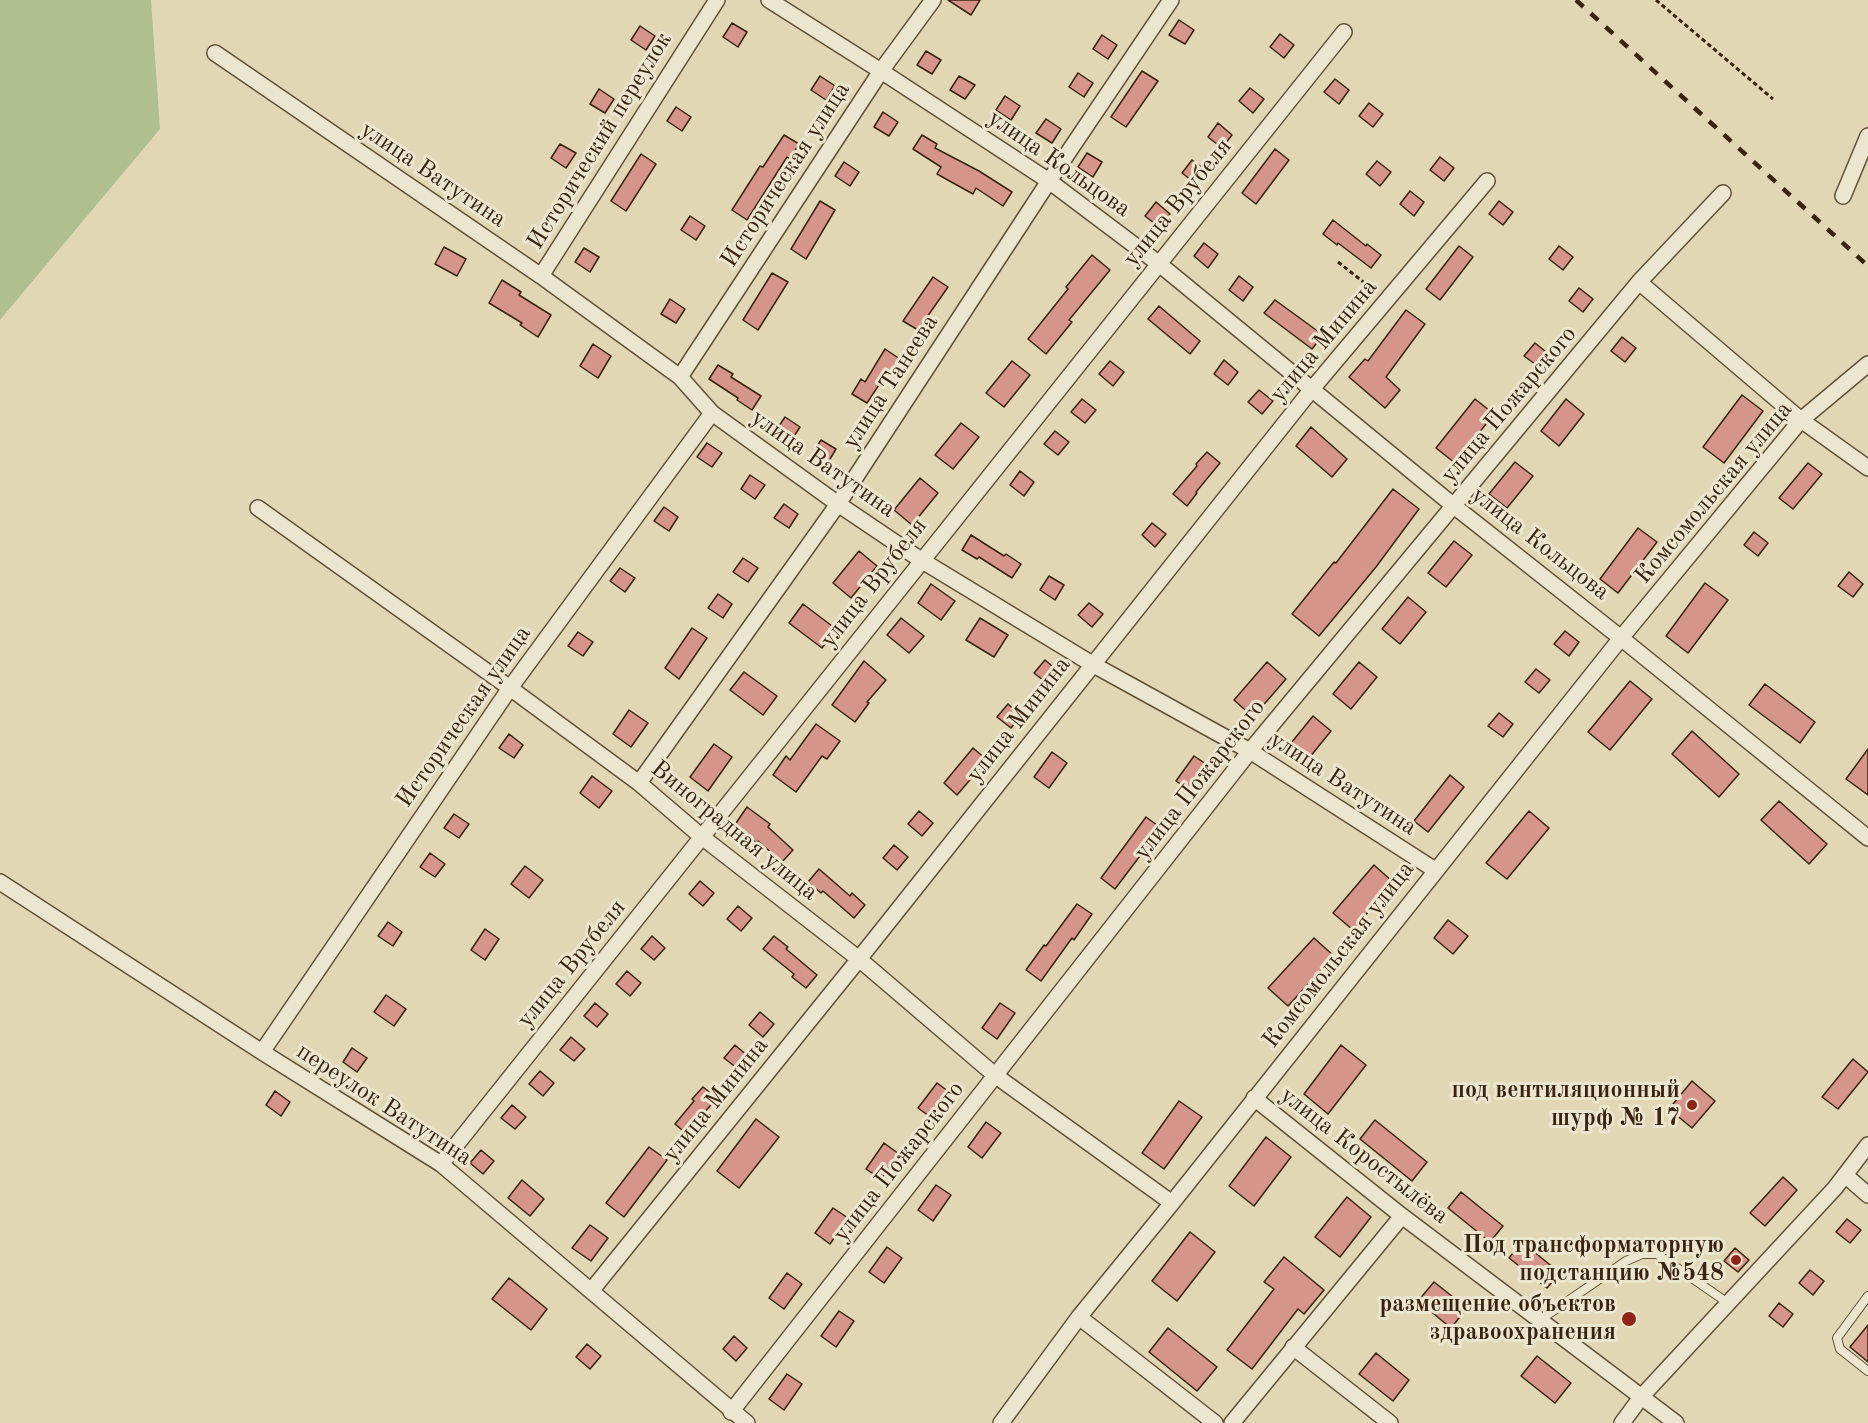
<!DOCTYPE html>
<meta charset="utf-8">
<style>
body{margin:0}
canvas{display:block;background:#e1d7b5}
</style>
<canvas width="1868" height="1423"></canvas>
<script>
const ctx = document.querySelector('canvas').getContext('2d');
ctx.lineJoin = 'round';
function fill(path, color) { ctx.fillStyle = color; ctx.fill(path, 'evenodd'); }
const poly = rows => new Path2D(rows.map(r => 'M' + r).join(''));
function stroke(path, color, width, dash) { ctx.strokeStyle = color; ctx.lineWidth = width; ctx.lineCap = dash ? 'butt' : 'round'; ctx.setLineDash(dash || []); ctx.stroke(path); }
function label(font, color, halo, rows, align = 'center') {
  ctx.font = font + ' "Old Standard TT",serif'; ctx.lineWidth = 6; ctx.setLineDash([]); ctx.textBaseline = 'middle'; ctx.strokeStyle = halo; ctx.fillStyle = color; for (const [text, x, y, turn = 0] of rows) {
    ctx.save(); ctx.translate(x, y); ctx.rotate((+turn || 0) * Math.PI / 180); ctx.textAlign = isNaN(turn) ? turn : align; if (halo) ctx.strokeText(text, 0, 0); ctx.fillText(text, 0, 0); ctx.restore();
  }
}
const green = poly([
 [0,0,151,0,160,129,0,320]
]);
const building = poly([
 [948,0,980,0,971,15,948,0],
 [1179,20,1194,30,1185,44,1169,35,1179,20],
 [732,23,747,32,738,47,723,37,732,23],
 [640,26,655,36,646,50,631,40,640,26],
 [1280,34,1294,45,1284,58,1270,47,1280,34],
 [1102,35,1117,45,1108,59,1093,49,1102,35],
 [926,51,941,60,932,74,917,65,926,51],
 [1142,71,1158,81,1126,127,1111,117,1142,71],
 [1078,73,1093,83,1084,97,1069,87,1078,73],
 [820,76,835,86,826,100,811,90,820,76],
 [959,76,975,85,965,99,950,90,959,76],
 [1335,79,1349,90,1339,104,1324,92,1335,79],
 [1250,88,1264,99,1253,113,1239,101,1250,88],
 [599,89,614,99,605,113,590,104,599,89],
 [1005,96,1020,106,1011,120,996,110,1005,96],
 [1369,103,1383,114,1373,127,1359,116,1369,103],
 [676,107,691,117,682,131,667,121,676,107],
 [883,112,898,122,889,136,874,127,883,112],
 [1046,119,1061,129,1052,143,1036,133,1046,119],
 [1218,123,1232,135,1222,148,1208,137,1218,123],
 [784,135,799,144,790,159,787,157,747,220,732,210,760,166,763,167,784,135],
 [922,135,937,144,935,148,979,171,1012,192,1003,206,976,188,973,194,937,174,941,167,913,149,922,135],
 [560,144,576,153,566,168,551,158,560,144],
 [1275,149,1289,160,1256,204,1242,193,1275,149],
 [1087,153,1102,162,1093,177,1078,167,1087,153],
 [641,154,656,164,626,211,611,201,641,154],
 [1440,157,1454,168,1444,181,1430,170,1440,157],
 [1192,160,1207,171,1196,184,1182,173,1192,160],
 [1377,161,1391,172,1380,186,1366,174,1377,161],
 [844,162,859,172,850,186,835,176,844,162],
 [1410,191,1424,202,1414,216,1400,204,1410,191],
 [820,201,835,210,806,259,791,249,820,201],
 [1499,201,1513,212,1503,225,1489,214,1499,201],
 [1156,202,1170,214,1159,227,1145,216,1156,202],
 [690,216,705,226,696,240,681,230,690,216],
 [1333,220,1366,246,1367,244,1381,255,1371,268,1338,243,1337,245,1323,234,1333,220],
 [1204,243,1218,254,1208,268,1194,256,1204,243],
 [1459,246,1473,257,1440,300,1426,289,1459,246],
 [1559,246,1573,257,1563,270,1549,259,1559,246],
 [444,247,466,259,457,276,435,264,444,247],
 [584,248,599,257,590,272,575,262,584,248],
 [1092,255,1110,270,1069,320,1072,322,1046,354,1028,339,1068,289,1066,287,1092,255],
 [772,273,788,282,758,330,743,320,772,273],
 [1239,276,1253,287,1243,301,1229,290,1239,276],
 [933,277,948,287,918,330,903,321,933,277],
 [502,280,521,292,519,295,551,315,538,337,520,325,522,323,489,303,502,280],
 [1579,288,1593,299,1583,312,1569,301,1579,288],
 [670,299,685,309,676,323,661,314,670,299],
 [1275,300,1323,335,1312,349,1264,313,1275,300],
 [1159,306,1200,341,1190,354,1148,319,1159,306],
 [1406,310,1425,324,1386,377,1400,390,1385,408,1349,377,1365,359,1368,361,1406,310],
 [1622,337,1636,348,1625,362,1611,351,1622,337],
 [1535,343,1545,351,1535,364,1524,356,1535,343],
 [593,344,611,356,598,378,580,366,593,344],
 [885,349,900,359,891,373,888,371,867,403,852,394,861,379,865,382,885,349],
 [1224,360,1238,372,1228,385,1214,374,1224,360],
 [1012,361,1030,375,1004,407,986,393,1012,361],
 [1110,361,1124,372,1113,386,1099,374,1110,361],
 [718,365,733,374,731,377,761,396,752,410,737,400,738,398,709,379,718,365],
 [1259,390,1273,401,1262,414,1248,402,1259,390],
 [1742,395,1763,411,1724,463,1703,447,1742,395],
 [1082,399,1096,410,1085,423,1071,412,1082,399],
 [1475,399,1494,414,1455,463,1436,448,1475,399],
 [1566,399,1584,414,1559,446,1541,431,1566,399],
 [785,417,800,427,791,441,775,432,785,417],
 [961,423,979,437,953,469,935,455,961,423],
 [1311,427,1347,459,1332,477,1296,446,1311,427],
 [1055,431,1069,442,1058,455,1044,444,1055,431],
 [821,440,836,449,827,464,812,454,821,440],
 [707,443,722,453,712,467,697,457,707,443],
 [1207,452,1220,463,1196,492,1197,493,1187,506,1173,494,1197,466,1196,464,1207,452],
 [1515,462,1533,476,1507,508,1489,494,1515,462],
 [1808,463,1822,474,1793,509,1779,498,1808,463],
 [1020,471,1034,482,1024,496,1010,485,1020,471],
 [750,475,765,485,755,499,741,489,750,475],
 [920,478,938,493,912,525,894,510,920,478],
 [1393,489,1419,509,1376,567,1319,636,1292,614,1334,562,1336,563,1393,489],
 [784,504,798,514,789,528,774,518,784,504],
 [664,507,678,517,669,531,654,521,664,507],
 [1152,523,1166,534,1155,547,1142,535,1152,523],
 [1638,528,1657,542,1618,593,1600,579,1638,528],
 [1754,532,1768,543,1758,556,1744,545,1754,532],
 [971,535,1004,556,1006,554,1021,564,1012,578,979,557,977,559,962,550,971,535],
 [1454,541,1472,555,1446,587,1428,573,1454,541],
 [859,551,877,566,851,598,833,583,859,551],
 [743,558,758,568,748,582,733,572,743,558],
 [620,568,635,578,625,592,610,581,620,568],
 [1849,572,1863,584,1853,597,1838,586,1849,572],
 [1049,576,1064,585,1055,600,1040,590,1049,576],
 [1705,583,1728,600,1688,653,1666,636,1705,583],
 [931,584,955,601,941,620,918,603,931,584],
 [718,594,732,604,723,618,708,608,718,594],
 [1408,597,1426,612,1400,644,1382,629,1408,597],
 [1089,603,1103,614,1092,627,1078,615,1089,603],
 [803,604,836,629,822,648,789,623,803,604],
 [901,618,924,636,909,653,887,635,901,618],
 [980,618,1008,635,994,657,966,640,980,618],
 [692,628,707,638,679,679,665,668,692,628],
 [1565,631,1579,642,1569,656,1554,644,1565,631],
 [578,632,593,642,583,656,568,646,578,632],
 [1045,660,1059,672,1048,684,1034,673,1045,660],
 [864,661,886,680,867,702,869,703,855,722,832,705,864,661],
 [1267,662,1286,679,1253,717,1234,700,1267,662],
 [1359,662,1377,677,1351,709,1333,694,1359,662],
 [1536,669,1550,680,1539,693,1525,682,1536,669],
 [744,672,777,696,763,715,730,690,744,672],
 [1630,681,1652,699,1610,750,1588,732,1630,681],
 [1765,684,1815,722,1800,743,1749,705,1765,684],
 [1008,704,1021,716,1011,728,997,717,1008,704],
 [629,710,648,723,631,747,613,734,629,710],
 [1499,713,1513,724,1503,737,1488,726,1499,713],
 [1313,716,1331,731,1305,763,1287,748,1313,716],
 [816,724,840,741,827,759,822,756,796,792,773,775,786,756,790,760,816,724],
 [1692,731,1739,774,1719,797,1672,754,1692,731],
 [509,734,523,745,514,758,499,748,509,734],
 [714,744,732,757,708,791,690,777,714,744],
 [973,748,987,760,957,795,944,783,973,748],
 [1868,749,1868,795,1846,779,1868,749],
 [1052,752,1067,763,1049,788,1034,777,1052,752],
 [1194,756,1209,766,1191,791,1176,781,1194,756],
 [1450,775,1464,787,1428,832,1414,821,1450,775],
 [592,776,612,791,599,808,580,793,592,776],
 [1779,801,1827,844,1809,864,1761,820,1779,801],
 [747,807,770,824,768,827,793,850,782,862,758,841,757,843,734,826,747,807],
 [919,811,933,823,922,836,908,824,919,811],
 [1529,811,1549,828,1507,879,1486,863,1529,811],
 [454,814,469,824,459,838,444,828,454,814],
 [1146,817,1161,828,1115,889,1101,878,1146,817],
 [894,845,908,857,897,870,883,858,894,845],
 [430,853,445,864,435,877,420,867,430,853],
 [1374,865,1393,882,1353,930,1333,913,1374,865],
 [525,866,543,880,529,898,511,884,525,866],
 [819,869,850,896,852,893,865,905,854,918,823,891,821,893,808,882,819,869],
 [700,881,714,893,703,906,689,894,700,881],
 [1077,904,1092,914,1074,940,1072,938,1041,981,1026,970,1044,945,1046,946,1077,904],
 [738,906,752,918,741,931,727,919,738,906],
 [1448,920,1468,936,1453,954,1434,938,1448,920],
 [388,922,402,932,393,946,378,936,388,922],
 [485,929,499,939,485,960,471,950,485,929],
 [652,936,665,948,654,960,641,949,652,936],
 [774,936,788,947,786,949,817,975,806,988,792,977,794,974,763,949,774,936],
 [1314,938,1334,956,1288,1006,1268,988,1314,938],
 [627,971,641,983,630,996,616,984,627,971],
 [386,995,406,1009,394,1026,374,1012,386,995],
 [595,1003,608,1014,597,1027,584,1016,595,1003],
 [1000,1003,1015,1013,997,1039,982,1028,1000,1003],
 [760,1012,774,1024,763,1037,749,1025,760,1012],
 [571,1037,585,1049,574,1061,560,1050,571,1037],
 [735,1045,749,1057,738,1069,724,1058,735,1045],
 [1341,1045,1366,1065,1328,1114,1304,1094,1341,1045],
 [352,1048,367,1058,357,1072,343,1062,352,1048],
 [1853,1059,1868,1072,1838,1109,1822,1097,1853,1059],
 [540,1071,554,1083,543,1096,529,1084,540,1071],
 [1692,1081,1715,1101,1692,1128,1669,1109,1692,1081],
 [937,1083,952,1094,933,1119,918,1108,937,1083],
 [703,1087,717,1098,697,1121,699,1123,689,1136,675,1124,694,1101,692,1099,703,1087],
 [275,1091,290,1102,281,1116,266,1105,275,1091],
 [1179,1101,1202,1117,1164,1169,1142,1153,1179,1101],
 [512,1105,526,1117,515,1129,501,1118,512,1105],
 [756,1119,779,1137,739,1188,717,1171,756,1119],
 [1375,1120,1427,1162,1412,1181,1360,1139,1375,1120],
 [986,1122,1001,1133,982,1158,968,1147,986,1122],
 [1266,1137,1291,1157,1254,1206,1229,1186,1266,1137],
 [884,1143,899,1154,881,1179,866,1169,884,1143],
 [649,1147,667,1160,624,1217,606,1203,649,1147],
 [481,1150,494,1161,483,1174,470,1163,481,1150],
 [1783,1177,1797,1190,1765,1226,1750,1213,1783,1177],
 [522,1180,544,1199,530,1216,508,1198,522,1180],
 [936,1185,951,1195,933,1221,918,1210,936,1185],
 [1461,1192,1503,1226,1490,1242,1448,1208,1461,1192],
 [1347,1197,1371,1217,1340,1257,1315,1237,1347,1197],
 [833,1208,848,1218,830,1244,815,1233,833,1208],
 [1847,1219,1861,1230,1850,1243,1836,1232,1847,1219],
 [590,1225,608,1238,591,1261,572,1248,590,1225],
 [1190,1232,1215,1252,1177,1301,1152,1281,1190,1232],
 [1522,1242,1560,1273,1547,1288,1509,1258,1522,1242],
 [887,1247,902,1258,884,1283,869,1272,887,1247],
 [1735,1248,1749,1260,1738,1272,1724,1261,1735,1248],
 [1284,1257,1324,1290,1304,1314,1298,1309,1252,1369,1227,1350,1274,1289,1264,1282,1284,1257],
 [1810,1270,1824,1281,1813,1295,1799,1283,1810,1270],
 [787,1273,802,1284,784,1309,769,1298,787,1273],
 [509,1278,547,1309,531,1330,492,1299,509,1278],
 [1434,1282,1467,1308,1451,1328,1418,1301,1434,1282],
 [1779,1303,1793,1314,1783,1327,1769,1316,1779,1303],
 [839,1311,854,1321,836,1347,821,1336,839,1311],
 [1868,1325,1868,1362,1850,1347,1868,1325],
 [1168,1328,1217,1367,1197,1391,1149,1352,1168,1328],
 [734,1336,747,1348,736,1361,723,1349,734,1336],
 [587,1344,601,1356,590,1369,576,1357,587,1344],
 [1376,1353,1409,1380,1393,1401,1359,1374,1376,1353],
 [1537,1356,1571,1383,1555,1403,1521,1376,1537,1356],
 [787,1374,802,1384,784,1410,769,1399,787,1374]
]);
const path = poly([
 [1656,0,1773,99],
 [1338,262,1376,292]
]);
const service = poly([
 [1868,1296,1837,1338,1840,1349,1868,1371],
 [1540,1320,1626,1261,1642,1254,1657,1254,1728,1303]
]);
const minor = poly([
 [769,0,881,71,1049,181,1158,263,1454,506,1621,638,1868,838],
 [215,53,541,276,680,377,712,413,838,504,921,560,1092,664,1250,751,1435,870],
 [1843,196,1868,136],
 [541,276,717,0],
 [1639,282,1801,420,1868,468],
 [680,377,881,71,933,0],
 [258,508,510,688,639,783,702,837,859,959,996,1076,1172,1203],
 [639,783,838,504,1049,181,1171,0],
 [0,882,262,1052,441,1164,747,1423],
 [262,1052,510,688,712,413],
 [1254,1098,1402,1216,1676,1423],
 [441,1164,1344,32],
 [1845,1175,1868,1195],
 [591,1291,859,959,1312,389,1487,181],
 [1079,1317,1215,1423],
 [1293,1347,1390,1423],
 [731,1412,1250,751,1639,282,1723,193],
 [1001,1423,1079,1317,1172,1203,1621,638,1801,420,1868,364],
 [1232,1423,1402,1216],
 [1622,1423,1642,1396,1835,1188,1868,1145]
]);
const rail = poly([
 [1576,0,1868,266]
]);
const markers = [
 [1692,1105,6,"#8f2418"],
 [1736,1260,6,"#8f2418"],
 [1629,1319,8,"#8f2418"]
];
const streetNames = [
 ["Исторический переулок",600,141,-58],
 ["улица Кольцова",1059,164,35],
 ["улица Ватутина",433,175,34],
 ["Историческая улица",786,175,-57],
 ["улица Врубеля",1178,203,-51],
 ["улица Минина",1324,341,-50],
 ["улица Танеева",891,382,-57],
 ["улица Пожарского",1509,405,-50],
 ["улица Ватутина",823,464,35],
 ["Комсомольская улица",1714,493,-50],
 ["улица Кольцова",1540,544,38],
 ["улица Врубеля",874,583,-52],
 ["Историческая улица",464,717,-55],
 ["улица Минина",1019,720,-52],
 ["улица Пожарского",1200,780,-52],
 ["улица Ватутина",1343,784,33],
 ["Виноградная улица",734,831,39],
 ["Комсомольская улица",1339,955,-52],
 ["улица Врубеля",572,964,-51],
 ["улица Минина",716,1100,-51],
 ["переулок Ватутина",384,1105,33],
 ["улица Коростылёва",1364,1156,38],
 ["улица Пожарского",899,1162,-52]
];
const poiNames = [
 ["под вентиляционный",1680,1091],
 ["шурф № 17",1680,1119],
 ["Под трансформаторную",1724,1246],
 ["подстанцию №548",1724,1274],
 ["размещение объектов",1616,1305],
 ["здравоохранения",1616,1333]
];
fill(green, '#afbf90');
fill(building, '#d6958a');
stroke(building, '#39240d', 1.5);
stroke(service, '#635137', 10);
stroke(minor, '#635137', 18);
stroke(path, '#39240d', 3, [4.5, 3]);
stroke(service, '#ece5cf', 8);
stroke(minor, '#ece5cf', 15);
stroke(rail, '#39240d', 4.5, [10, 10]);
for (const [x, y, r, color] of markers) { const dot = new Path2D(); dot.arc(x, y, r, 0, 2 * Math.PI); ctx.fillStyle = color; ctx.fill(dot); stroke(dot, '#ece5cf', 2); }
label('24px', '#39240d', '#ece5cf', streetNames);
label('bold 24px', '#39240d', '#ece5cf', poiNames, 'right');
</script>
